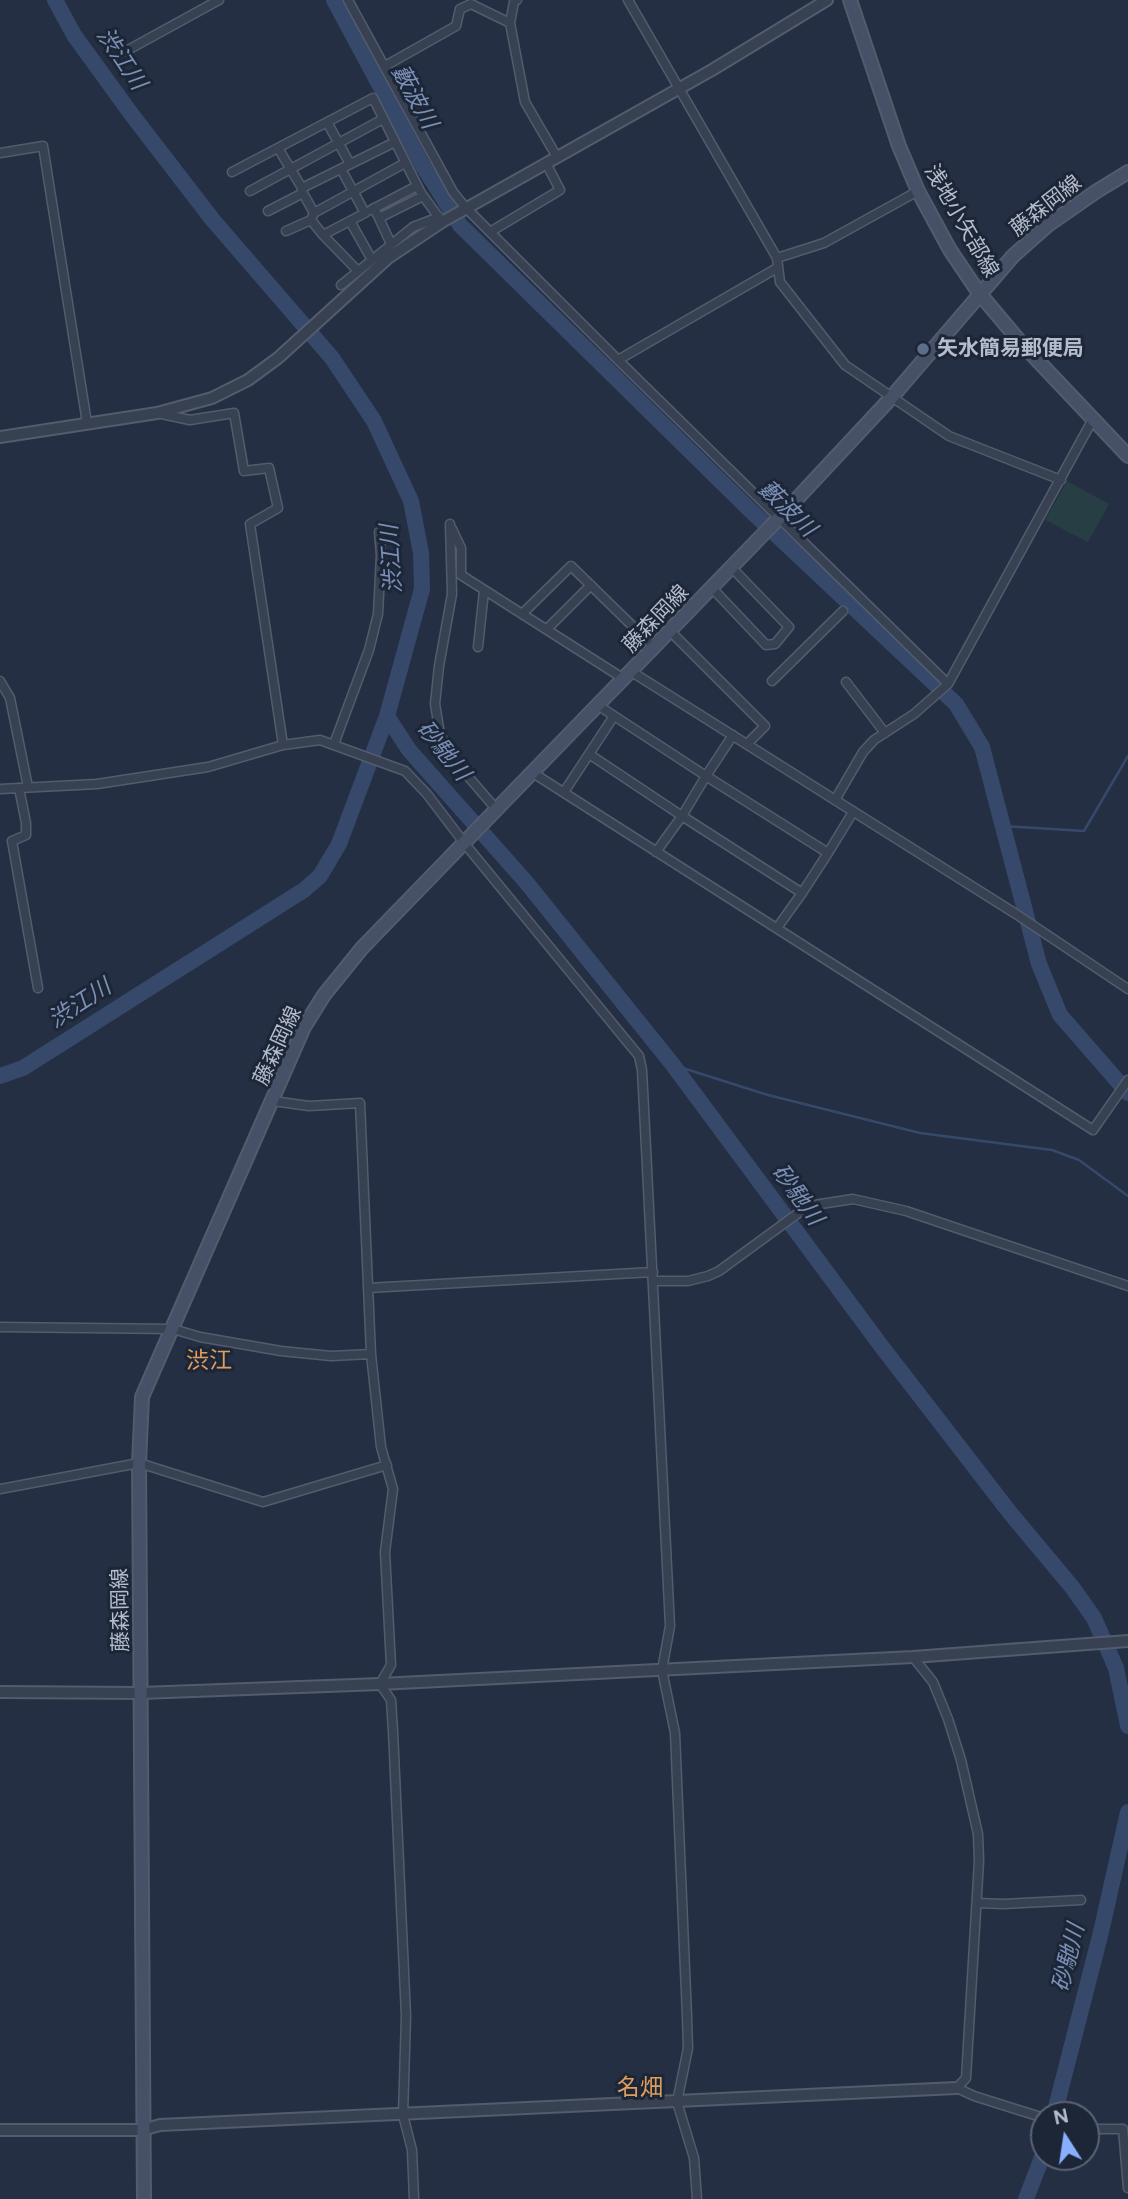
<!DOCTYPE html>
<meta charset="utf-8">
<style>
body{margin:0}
#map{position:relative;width:1128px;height:2199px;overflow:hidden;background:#242f43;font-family:Figtree,sans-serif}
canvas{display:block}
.north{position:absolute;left:1030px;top:2101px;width:70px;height:70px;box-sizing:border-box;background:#1d2637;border:2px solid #5a6273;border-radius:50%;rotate:348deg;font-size:19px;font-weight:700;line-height:28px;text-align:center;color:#b5bccc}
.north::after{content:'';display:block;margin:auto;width:24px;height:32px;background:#87aeff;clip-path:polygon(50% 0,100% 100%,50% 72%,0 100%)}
</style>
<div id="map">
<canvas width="1128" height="2199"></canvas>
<div class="north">N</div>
</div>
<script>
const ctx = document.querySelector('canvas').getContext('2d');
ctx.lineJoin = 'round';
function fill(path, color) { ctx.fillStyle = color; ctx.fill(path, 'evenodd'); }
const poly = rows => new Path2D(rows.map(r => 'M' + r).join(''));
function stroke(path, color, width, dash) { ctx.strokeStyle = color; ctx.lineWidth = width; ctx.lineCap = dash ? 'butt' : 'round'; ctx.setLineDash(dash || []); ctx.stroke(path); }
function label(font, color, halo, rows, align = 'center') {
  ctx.font = font + ' Figtree,"Noto Sans JP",sans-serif'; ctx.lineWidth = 6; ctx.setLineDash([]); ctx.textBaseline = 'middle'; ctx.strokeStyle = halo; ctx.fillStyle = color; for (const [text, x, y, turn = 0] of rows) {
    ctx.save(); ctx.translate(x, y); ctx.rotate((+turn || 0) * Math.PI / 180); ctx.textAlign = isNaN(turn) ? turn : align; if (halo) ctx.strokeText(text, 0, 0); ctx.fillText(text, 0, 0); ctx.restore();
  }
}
const green = poly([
 [1067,481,1109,504,1088,542,1045,520]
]);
const stream = poly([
 [1003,826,1084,831,1128,756],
 [673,1065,768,1095,920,1133,1052,1150,1079,1160,1128,1196]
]);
const river = poly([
 [334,0,423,166,460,225,749,509,956,704,982,747,1039,964,1060,1015,1128,1093],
 [387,716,409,750,526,882,673,1065,882,1347,1011,1514,1072,1587,1094,1618,1116,1668,1128,1726],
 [0,1076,23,1068,304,890,320,876,339,844,387,716,422,589,421,553,411,501,374,421,332,358,212,219,132,115,74,35,55,0],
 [1054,2115,1101,1932,1128,1812],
 [1026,2199,1044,2152]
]);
const minor = poly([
 [348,0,453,192,466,208,618,360,948,684],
 [517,0,514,2,510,23,525,102,557,157],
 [628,0,777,258,780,282,845,365,949,436,1061,480],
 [126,51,219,0],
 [385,66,456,26,460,9,471,4,510,23],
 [327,122,350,164],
 [278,148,302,188,395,142],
 [0,153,43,146,87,423],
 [232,172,373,98,421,193,442,222],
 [250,191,383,119],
 [374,208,379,218,423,196],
 [371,210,417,186],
 [268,211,303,193,302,190],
 [314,213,405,163],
 [379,218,391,244],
 [311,220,323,235,365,213,341,169],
 [350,221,372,260],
 [286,231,311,220,314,213,303,193],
 [490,232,560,190,546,163],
 [323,235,358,271],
 [777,258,824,243,918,191],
 [341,285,413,227,439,217],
 [618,360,777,268],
 [157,413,190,420,234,413,244,471,269,468,278,508,250,524,283,745],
 [450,524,452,594,439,666,435,704,440,734,453,759,497,810],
 [452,529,461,548,461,575,624,679],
 [712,588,766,645,775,644,789,627,732,568],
 [522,614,571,566,655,648],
 [547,629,591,585],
 [671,632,765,726,747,744],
 [478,647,484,591],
 [632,672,1016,914,1128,989],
 [0,681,10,698,28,787],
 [772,681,843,611],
 [846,682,885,733],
 [599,706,706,776,733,735],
 [334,744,369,650,378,614,381,555,379,532],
 [589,754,682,816,706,776,828,853,853,812],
 [533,773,1093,1130,1128,1080],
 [19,788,26,823,26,835,12,841,38,988],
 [0,789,97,784,208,767,283,745,320,740,405,771,427,794,465,844,639,1056,642,1070,645,1128,670,1626,662,1670,675,1733,687,2017,688,2048,677,2102,694,2158,697,2199],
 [564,792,614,716],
 [835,800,863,752,874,740,914,714,948,684,1093,419],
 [656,852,682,816,802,893,828,853],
 [777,928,802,893],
 [273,1101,309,1106,360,1103,371,1354,381,1447,393,1489,385,1552,391,1665,380,1684,391,1700,393,1731,406,2016,403,2115,412,2150,414,2199],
 [653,1281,688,1281,708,1276,719,1271,808,1206,853,1199,906,1211,1128,1286],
 [368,1288,653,1272],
 [0,1327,173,1329,200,1337,281,1351,331,1356,371,1354],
 [0,1489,139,1463,263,1502,387,1465],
 [913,1657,933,1682,948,1719,961,1760,978,1834,979,1861,966,2078,957,2088,974,2096,1044,2118],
 [977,1903,1003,1904,1081,1900],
 [1086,2129,1123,2129,1128,2188]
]);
const tertiary = poly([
 [0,437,157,413,212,398,248,380,278,358,388,258,442,222,712,70,827,0],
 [0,1692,141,1693,380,1684,913,1657,1128,1641],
 [0,2130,142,2130,160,2125,957,2088]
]);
const secondary = poly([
 [850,0,899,146,918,191,950,250,979,293,1022,344,1128,456],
 [144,2199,139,1463,142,1397,304,1027,324,995,362,948,779,518,891,398,1013,256,1048,225,1097,191,1128,172]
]);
const markers = [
 [923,349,7,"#5c6f8a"]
];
const streetNames = [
 ["藤森岡線",1046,206,-38],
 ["浅地小矢部線",961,221,60],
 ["藤森岡線",656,619,-46],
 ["藤森岡線",278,1046,-65],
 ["藤森岡線",121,1610,-91]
];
const poiNames = [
 ["矢水簡易郵便局",937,349]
];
const waterNames = [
 ["渋江川",121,59,56],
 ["藪波川",414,97,61],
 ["藪波川",787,509,44],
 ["渋江川",392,559,-94],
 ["砂馳川",443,751,51],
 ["渋江川",80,1004,-33],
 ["砂馳川",797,1195,54],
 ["砂馳川",1069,1958,-76]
];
const neighbourhoodNames = [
 ["渋江",209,1361],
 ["名畑",640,2088]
];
fill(green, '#263e44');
stroke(stream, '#36496b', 2.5);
stroke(river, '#36496b', 16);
stroke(minor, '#535c6c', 11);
stroke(tertiary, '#535c6c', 14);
stroke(secondary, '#535c6c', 16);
stroke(minor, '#384152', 8);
stroke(tertiary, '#384152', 10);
stroke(secondary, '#465066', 12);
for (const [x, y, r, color] of markers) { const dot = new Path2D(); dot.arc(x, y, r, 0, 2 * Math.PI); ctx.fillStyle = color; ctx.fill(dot); stroke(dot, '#1d2637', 2.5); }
label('21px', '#b5bccc', '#1d2637', streetNames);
label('bold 21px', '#b5bccc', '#1d2637', poiNames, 'left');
label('italic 23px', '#7a90b6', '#1d2637', waterNames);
label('23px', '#de9e5e', '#1d2637', neighbourhoodNames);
</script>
